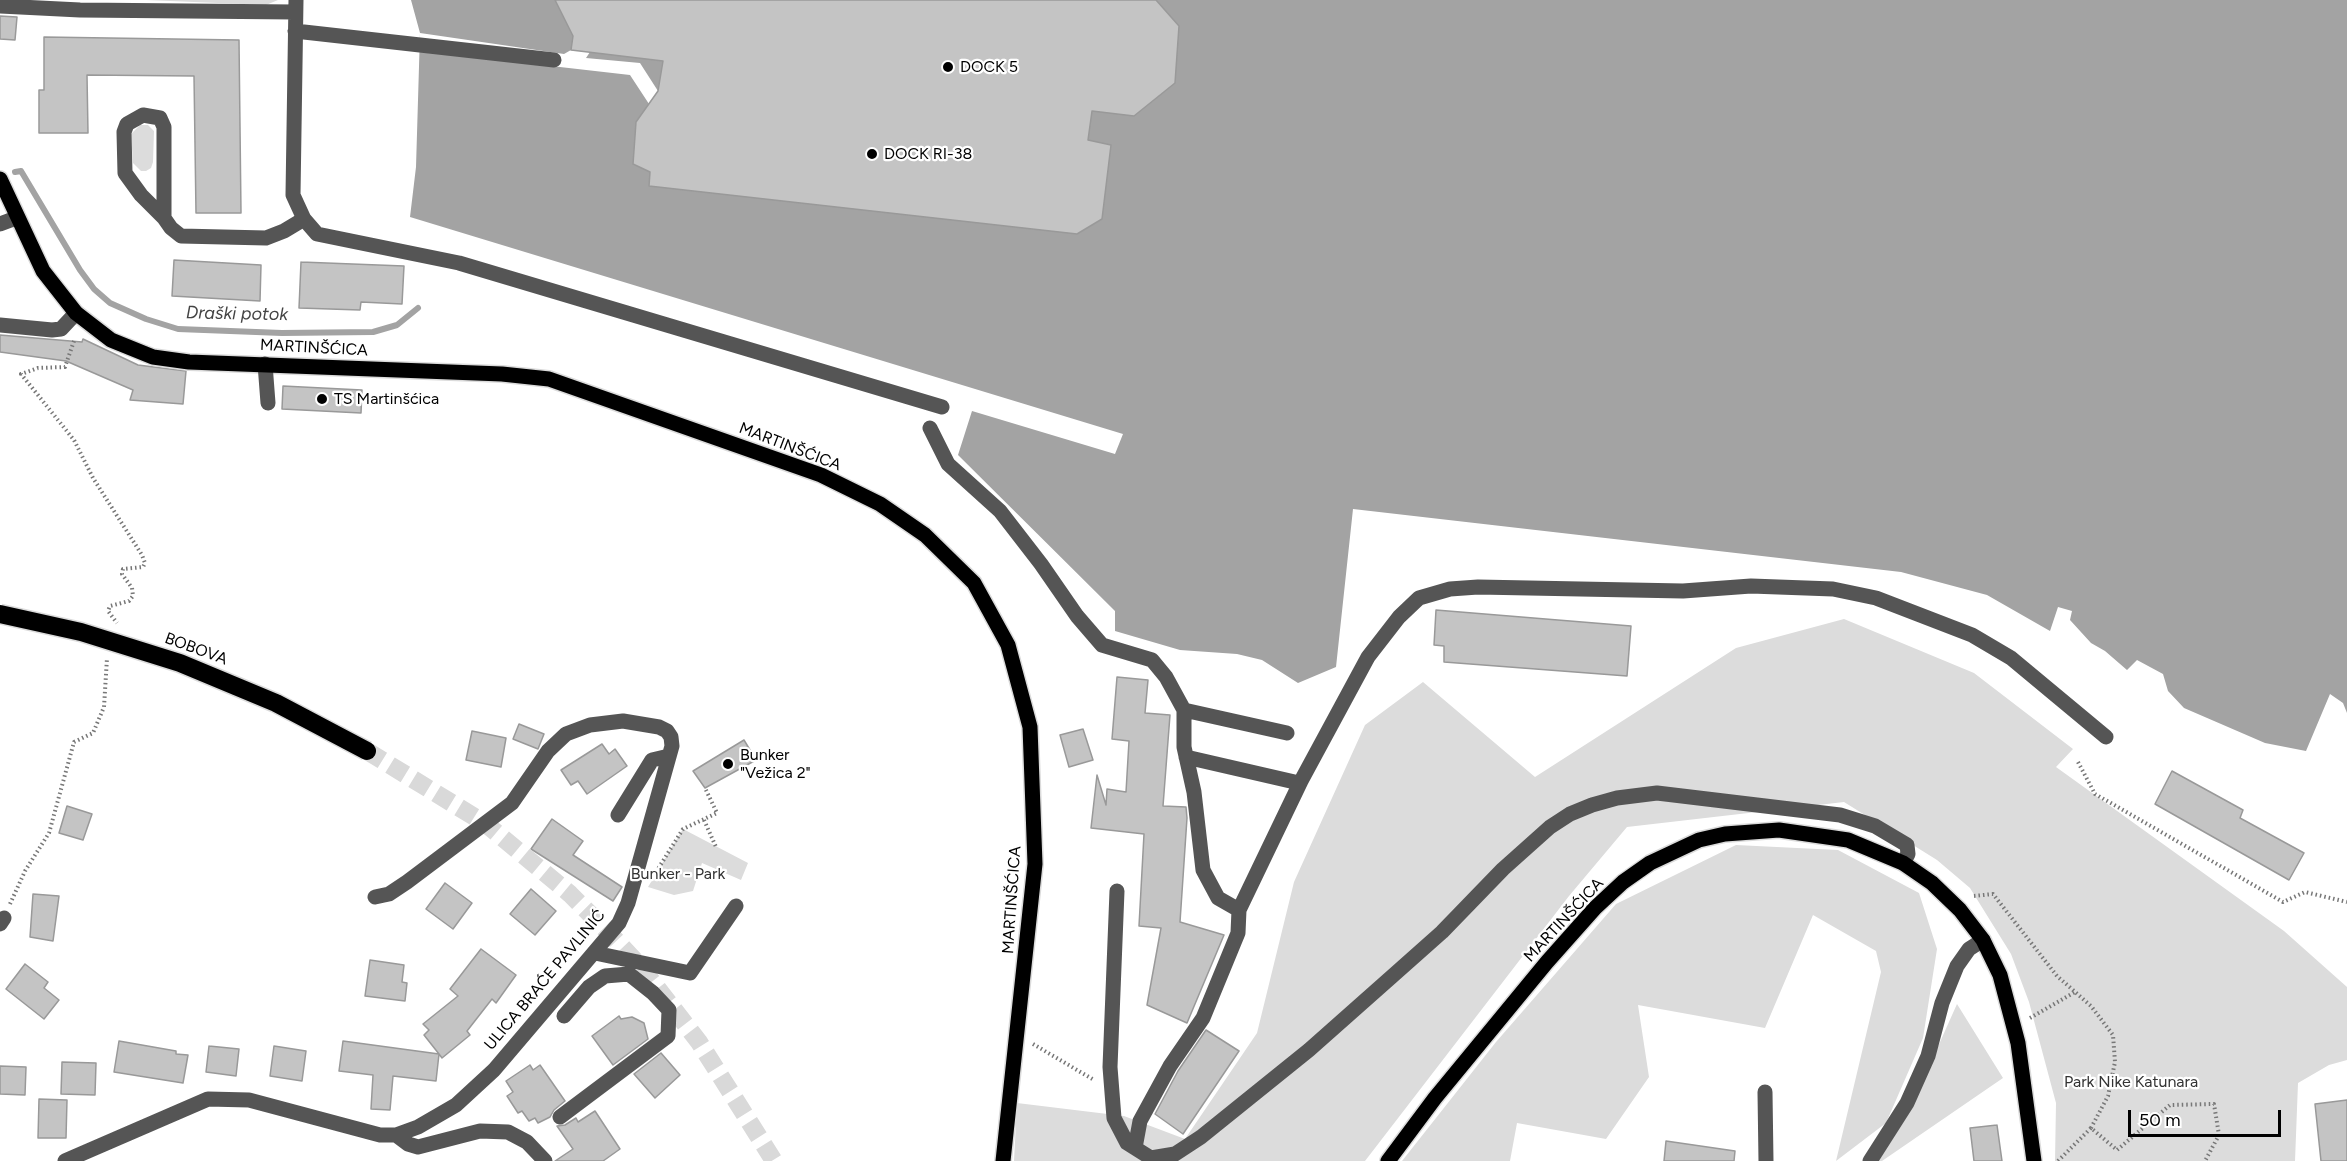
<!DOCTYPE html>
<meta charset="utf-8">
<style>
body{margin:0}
#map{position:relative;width:2347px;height:1161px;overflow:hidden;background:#fff;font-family:Figtree,sans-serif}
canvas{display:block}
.scale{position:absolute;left:2128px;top:1110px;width:153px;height:27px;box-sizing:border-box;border:3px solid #000;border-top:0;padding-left:8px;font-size:18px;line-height:21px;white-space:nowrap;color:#000;-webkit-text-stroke:4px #fff;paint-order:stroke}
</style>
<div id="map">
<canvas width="2347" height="1161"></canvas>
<div class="scale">50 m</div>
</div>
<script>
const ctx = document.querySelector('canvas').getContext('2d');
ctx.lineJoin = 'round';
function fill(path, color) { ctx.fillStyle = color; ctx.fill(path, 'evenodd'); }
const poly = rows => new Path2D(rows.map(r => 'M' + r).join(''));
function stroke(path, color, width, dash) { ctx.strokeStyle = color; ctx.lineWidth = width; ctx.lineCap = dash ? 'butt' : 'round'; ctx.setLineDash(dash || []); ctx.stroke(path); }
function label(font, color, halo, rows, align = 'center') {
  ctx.font = font + ' Figtree,sans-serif'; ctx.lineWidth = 4.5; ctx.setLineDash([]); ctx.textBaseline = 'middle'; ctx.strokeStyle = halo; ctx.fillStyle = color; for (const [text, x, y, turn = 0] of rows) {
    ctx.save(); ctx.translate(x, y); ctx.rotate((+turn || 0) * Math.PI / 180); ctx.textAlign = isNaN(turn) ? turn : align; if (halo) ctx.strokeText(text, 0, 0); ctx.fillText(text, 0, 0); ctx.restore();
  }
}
const green = poly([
 [146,0,278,0,266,5],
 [140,125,148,125,154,131,153,162,151,168,146,171,141,171,133,163,131,134],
 [1844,619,1974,673,2073,749,2056,767,2284,931,2347,987,2347,1060,2329,1065,2298,1083,2295,1161,2055,1161,2056,1103,2029,1002,2011,954,1970,888,1937,860,1844,802,1627,827,1569,896,1365,1161,1014,1161,1017,1103,1124,1116,1185,1139,1257,1033,1294,882,1365,725,1423,682,1535,777,1736,648],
 [683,829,748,863,741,880,702,863,693,891,674,895,648,887],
 [1736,845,1838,850,1919,893,1937,949,1923,1038,1886,1123,1836,1161,1881,972,1876,951,1813,915,1765,1028,1638,1005,1649,1077,1606,1139,1517,1123,1510,1161,1402,1161,1496,1042,1616,904],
 [1957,1004,2003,1078,1882,1161,1878,1161,1919,1089]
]);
const water = poly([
 [411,0,2347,0,2347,713,2343,703,2330,694,2306,751,2265,743,2184,708,2168,691,2163,674,2137,660,2127,670,2105,651,2091,643,2070,620,2072,611,2058,607,2050,631,1987,595,1901,572,1353,509,1336,667,1298,683,1262,660,1237,654,1180,650,1115,631,1115,611,958,455,972,411,1115,454,1123,434,410,217,416,167,420,33]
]);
const pier = poly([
 [420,33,564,54,571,50,590,52,586,58,640,63,658,91,649,104,630,75,420,51]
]);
const stream = poly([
 [15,172,21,171,80,270,94,289,110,303,146,319,178,329,282,333,373,332,397,325,418,308]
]);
const building = poly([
 [555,0,1156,0,1179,26,1175,83,1134,116,1092,111,1088,140,1111,145,1102,219,1077,234,649,186,650,172,633,164,636,122,658,91,663,61,571,50,573,36,555,0],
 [0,16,17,17,15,40,0,39,0,16],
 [44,37,239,40,241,213,196,213,194,76,87,75,88,133,39,133,39,90,44,90,44,37],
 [174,260,261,265,260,301,172,296,174,260],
 [301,262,404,266,402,304,361,302,360,310,299,308,301,262],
 [0,335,82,342,83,339,138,365,186,371,183,404,130,400,133,390,66,361,0,352,0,335],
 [283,386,362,390,361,413,282,409,283,386],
 [1436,610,1631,626,1627,676,1444,662,1444,646,1434,645,1436,610],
 [1117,677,1148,680,1145,713,1170,715,1163,806,1186,807,1187,818,1180,922,1224,935,1187,1023,1147,1005,1161,928,1139,926,1144,834,1091,828,1097,775,1106,805,1107,789,1126,792,1129,741,1112,739,1117,677],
 [519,724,544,734,538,749,513,739,519,724],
 [1083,729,1093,760,1069,767,1060,735,1083,729],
 [472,731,506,738,501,767,466,760,472,731],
 [744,740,756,760,705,788,693,771,744,740],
 [602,744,609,754,615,749,627,766,587,794,578,781,571,785,561,770,602,744],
 [2172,771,2243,810,2240,818,2304,853,2289,880,2155,804,2172,771],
 [67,806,92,814,83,840,59,833,67,806],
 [552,819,583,841,573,855,622,887,613,901,531,849,552,819],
 [445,883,472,903,453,929,426,909,445,883],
 [531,889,556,911,535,935,510,914,531,889],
 [33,894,59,896,53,941,30,937,33,894],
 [481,949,516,975,496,1003,492,999,467,1031,470,1035,442,1058,439,1054,436,1081,393,1076,390,1110,371,1109,373,1075,339,1071,343,1041,439,1054,424,1035,429,1030,423,1024,458,996,450,989,481,949],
 [370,960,404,965,402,982,407,983,405,1001,365,996,370,960],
 [25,964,48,982,44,988,59,1000,44,1019,6,989,25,964],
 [619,1016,621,1019,632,1017,644,1023,648,1039,613,1065,592,1036,619,1016],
 [1206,1030,1239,1051,1183,1134,1155,1114,1178,1071,1206,1030],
 [119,1041,176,1051,176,1054,188,1055,183,1083,114,1072,119,1041],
 [209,1046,239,1049,236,1076,206,1072,209,1046],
 [274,1046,306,1051,302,1081,270,1076,274,1046],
 [661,1053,680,1075,655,1098,634,1074,661,1053],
 [62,1062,96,1063,95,1095,61,1094,62,1062],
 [530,1065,533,1070,540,1065,565,1101,554,1110,550,1117,538,1123,535,1118,529,1121,522,1111,518,1113,507,1096,513,1092,506,1081,530,1065],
 [0,1066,26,1067,25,1095,0,1094,0,1066],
 [39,1099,67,1100,66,1138,38,1138,39,1099],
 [2347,1100,2347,1161,2321,1161,2315,1104,2347,1100],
 [595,1111,620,1149,603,1161,555,1161,573,1149,557,1126,565,1125,576,1118,578,1122,595,1111],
 [1997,1125,2002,1161,1974,1161,1970,1128,1997,1125],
 [1666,1141,1735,1151,1734,1161,1664,1161,1666,1141]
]);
const highwayTunnel = poly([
 [367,751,486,824,570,894,609,933,641,967,699,1042,774,1161]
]);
const path = poly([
 [74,341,65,367,38,368,21,374,74,440,93,478,142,555,145,563,143,567,123,569,122,574,132,588,133,596,129,601,110,606,108,611,117,623],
 [2078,762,2095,794,2283,902,2305,892,2347,902],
 [704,820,716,847],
 [656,872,683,829,717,813,705,788],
 [1974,896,1993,894,2057,976,2091,1006,2113,1035,2115,1062,2108,1096,2091,1128],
 [10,904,25,871,49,833,74,742,93,733,104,707,107,658],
 [2030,1018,2075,992],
 [1033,1044,1094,1080],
 [2058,1161,2091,1128,2117,1150,2170,1105,2214,1104,2219,1135,2205,1161]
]);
const minor = poly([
 [296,0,293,195,304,219,317,234,459,263,942,407],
 [0,6,80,10,295,12],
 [295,31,554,60],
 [164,218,141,195,125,173,124,132,127,124,143,115,160,118,164,127,164,218,171,228,181,236,266,238,284,231,304,219],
 [0,224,16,218],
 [0,325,52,330,61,329,76,313],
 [265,364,268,403],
 [930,428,948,464,1000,511,1041,564,1077,616,1102,645,1152,660,1166,677,1184,710,1184,747,1194,792,1203,870,1218,898,1239,910],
 [1184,710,1287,733],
 [1186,757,1299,783],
 [618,815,652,760,669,756],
 [1117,891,1110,1067,1114,1118,1127,1143,1151,1158,1175,1154,1201,1137,1309,1050,1397,972,1442,932,1503,869,1550,827,1570,814,1592,805,1617,798,1657,793,1840,815,1875,826,1907,845,1908,854,1903,863],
 [0,924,4,918],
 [595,953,690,973,736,906],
 [1765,1092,1766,1161],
 [560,1117,668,1036,669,1010,653,993,629,974,605,976,589,987,564,1016],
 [396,1135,408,1144,418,1147,480,1131,508,1132,527,1142,545,1161],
 [1135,1148,1140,1121,1170,1066,1203,1018,1238,933,1239,910,1301,781,1368,657,1399,617,1419,598,1450,589,1478,587,1683,591,1751,586,1833,589,1876,598,1972,635,2011,658,2106,737],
 [65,1161,208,1099,249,1100,380,1135,396,1135,418,1127,456,1105,494,1070,619,923,628,903,672,746,671,737,667,731,659,727,623,721,590,725,566,734,548,751,512,803,407,882,389,894,375,897],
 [1870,1161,1907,1103,1928,1056,1942,1003,1957,966,1969,949,1983,940]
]);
const major = poly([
 [0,179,43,271,76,313,111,340,153,357,189,362,502,374,549,379,821,475,880,504,925,535,974,583,1008,645,1030,727,1035,864,1003,1161],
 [1388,1161,1435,1098,1547,962,1595,908,1623,882,1650,863,1699,840,1725,834,1779,830,1848,840,1903,863,1932,883,1960,910,1983,940,2000,975,2018,1043,2034,1161]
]);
const highwayBridge = poly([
 [0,614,81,632,180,663,276,703,367,751]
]);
const markers = [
 [948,67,6,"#000"],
 [872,154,6,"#000"],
 [322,399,6,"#000"],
 [728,764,6,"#000"]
];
const poiNames = [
 ["DOCK 5",960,67],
 ["DOCK RI-38",884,154],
 ["TS Martinšćica",334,399],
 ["Bunker",740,755],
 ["\"Vežica 2\"",740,773]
];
const streetNames = [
 ["MARTINŠĆICA",314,348,3],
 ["MARTINŠĆICA",790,447,21],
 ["BOBOVA",196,649,20],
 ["MARTINŠĆICA",1012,900,-86],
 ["MARTINŠĆICA",1564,920,-47],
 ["ULICA BRAĆE PAVLINIĆ",545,980,-50]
];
const parkNames = [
 ["Bunker - Park",678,874],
 ["Park Nike Katunara",2131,1082]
];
const waterNames = [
 ["Draški potok",237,314,1]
];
fill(green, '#dcdcdc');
fill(water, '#a3a3a3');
fill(pier, '#fff');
stroke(stream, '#a3a3a3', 6);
fill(building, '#c4c4c4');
stroke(building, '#999', 1.5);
stroke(highwayTunnel, '#d9d9d9', 18, [18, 9]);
stroke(major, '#dbdbdb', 18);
stroke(path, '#777', 4, [1.5, 3]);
stroke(minor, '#555', 15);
stroke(major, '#000', 15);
stroke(highwayBridge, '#dbdbdb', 21, []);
stroke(highwayBridge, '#000', 18);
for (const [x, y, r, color] of markers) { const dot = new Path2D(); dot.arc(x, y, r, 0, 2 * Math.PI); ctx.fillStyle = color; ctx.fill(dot); stroke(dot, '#fff', 2); }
label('16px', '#000', '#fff', poiNames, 'left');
label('16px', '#000', '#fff', streetNames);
label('16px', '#333', '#fff', parkNames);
label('italic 18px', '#444', '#fff', waterNames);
</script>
